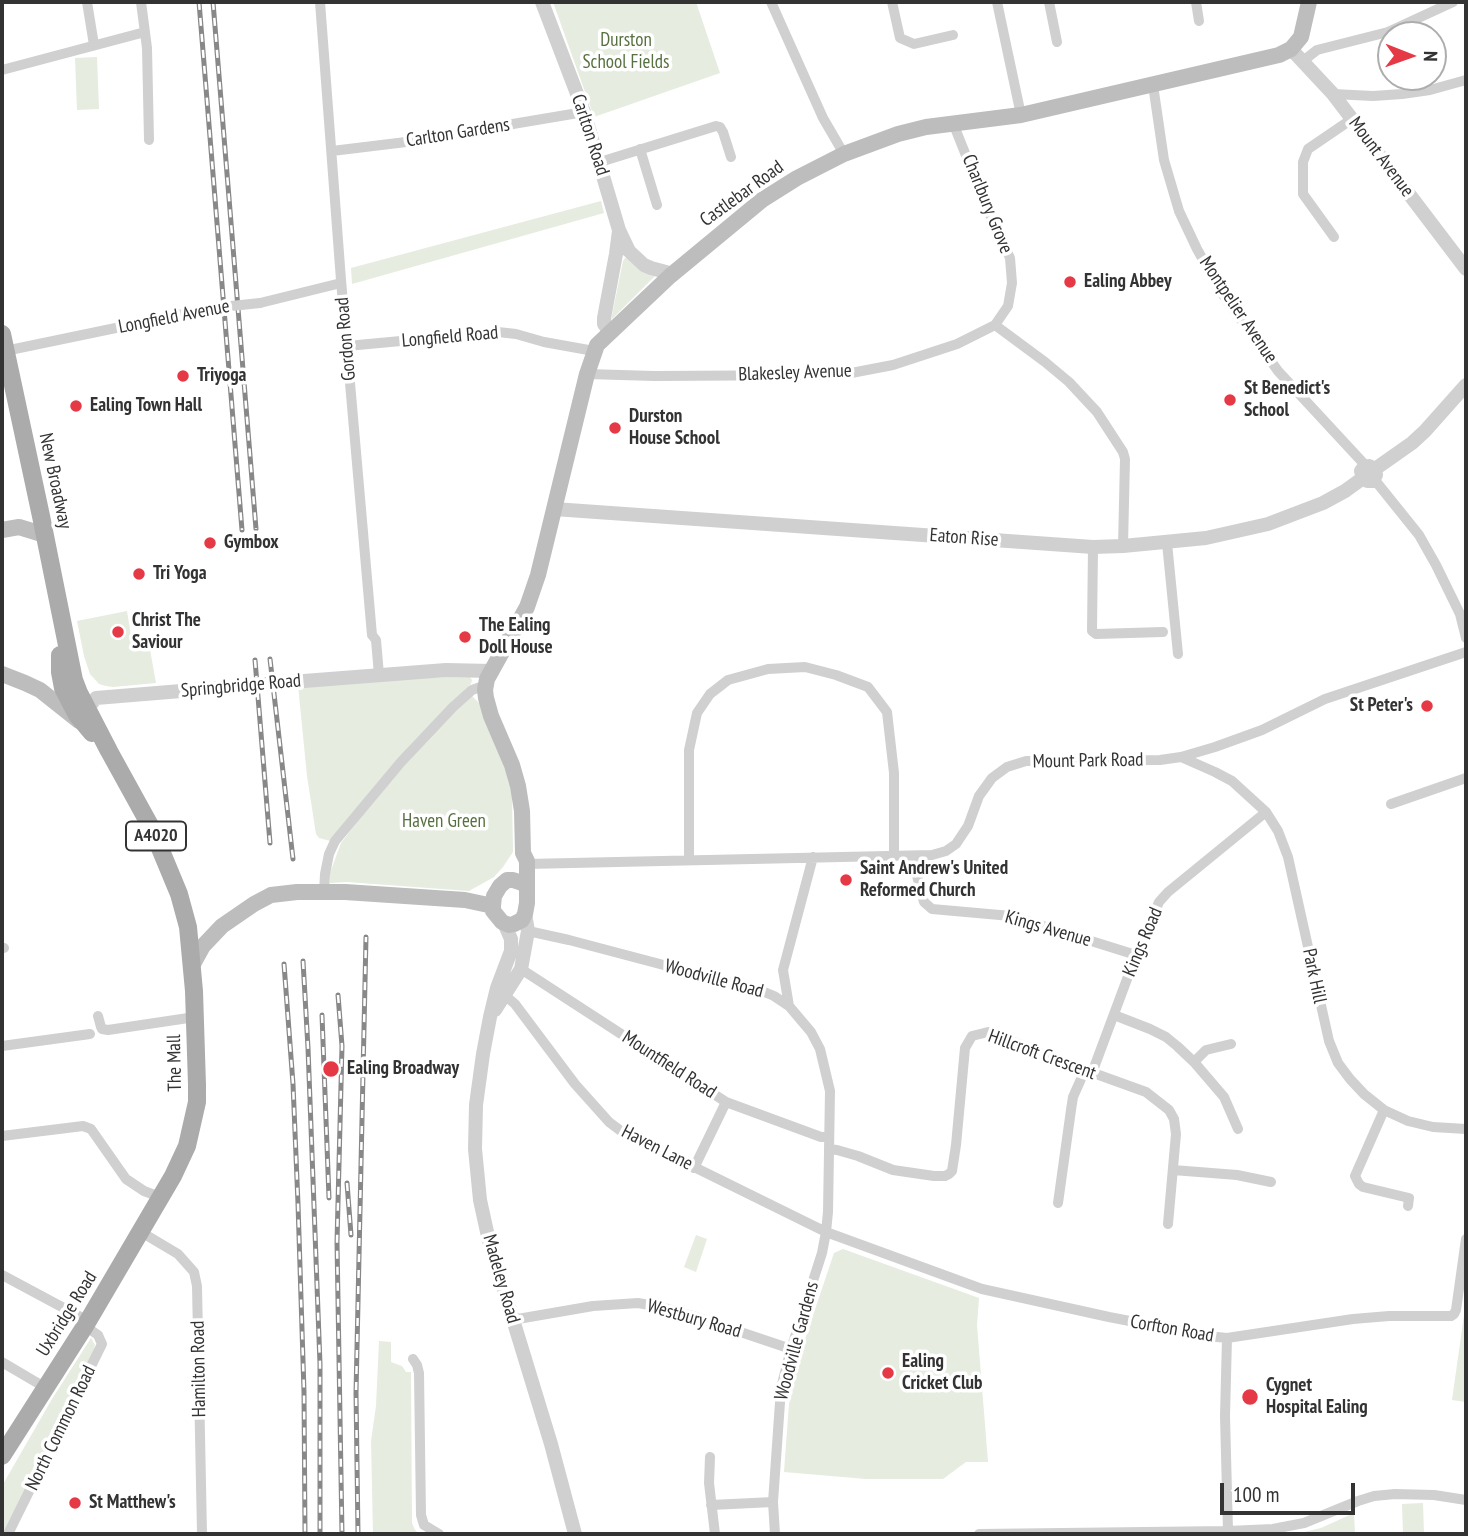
<!DOCTYPE html>
<style>
body{margin:0}
#map{position:relative;width:1468px;height:1536px;overflow:hidden;background:#fff;font-family:"PT Sans Narrow",sans-serif}
canvas{display:block}
.frame{position:absolute;inset:0;border:4px solid #333;pointer-events:none}
.north{position:absolute;left:1377px;top:21px;width:70px;height:70px;box-sizing:border-box;background:#fff;border:2px solid #adadad;border-radius:50%;rotate:91deg;font-size:19px;font-weight:700;line-height:28px;text-align:center;color:#333}
.north::after{content:'';display:block;margin:auto;width:24px;height:32px;background:#e63946;clip-path:polygon(50% 0,100% 100%,50% 72%,0 100%)}
.scale{position:absolute;left:1220px;top:1483px;width:135px;height:32px;box-sizing:border-box;border:4px solid #333;border-top:0;padding-left:9px;font-size:21px;line-height:24px;white-space:nowrap;color:#333;-webkit-text-stroke:5px #fff;paint-order:stroke}
</style>
<div id="map">
<canvas width="1468" height="1536"></canvas>
<div class="frame"></div>
<div class="north">N</div>
<div class="scale">100 m</div>
</div>
<script>
const ctx = document.querySelector('canvas').getContext('2d');
ctx.lineJoin = 'round';
function fill(path, color) { ctx.fillStyle = color; ctx.fill(path, 'evenodd'); }
const poly = rows => new Path2D(rows.map(r => 'M' + r).join(''));
function stroke(path, color, width, dash) { ctx.strokeStyle = color; ctx.lineWidth = width; ctx.lineCap = dash ? 'butt' : 'round'; ctx.setLineDash(dash || []); ctx.stroke(path); }
function label(font, color, halo, rows, align = 'center') {
  ctx.font = font + ' "PT Sans Narrow",sans-serif'; ctx.lineWidth = 7; ctx.setLineDash([]); ctx.textBaseline = 'middle'; ctx.strokeStyle = halo; ctx.fillStyle = color; for (const [text, x, y, turn = 0] of rows) {
    ctx.save(); ctx.translate(x, y); ctx.rotate((+turn || 0) * Math.PI / 180); ctx.textAlign = isNaN(turn) ? turn : align; if (halo) ctx.strokeText(text, 0, 0); ctx.fillText(text, 0, 0); ctx.restore();
  }
}
const green = poly([
 [553,2,696,2,720,73,594,117],
 [97,57,99,109,77,110,75,58],
 [601,201,604,213,352,284,351,268],
 [625,258,628,258,655,276,611,320,623,261],
 [127,611,132,642,139,641,140,646,149,644,156,683,113,687,106,686,99,684,90,674,84,656,77,621],
 [470,677,472,680,471,684,414,741,330,841,319,838,316,834,307,776,298,685,364,678],
 [472,696,480,704,507,774,512,794,513,852,503,867,494,877,469,891,347,882,330,883,330,873,341,843,377,796,419,745],
 [696,1235,707,1239,696,1272,684,1267],
 [843,1249,979,1298,977,1325,988,1462,966,1462,943,1479,866,1479,784,1472,789,1404,797,1363,833,1256,834,1253],
 [1466,1301,1466,1402,1452,1400],
 [91,1338,95,1345,92,1356,4,1534,2,1534,2,1486,52,1399],
 [379,1341,391,1342,391,1362,402,1366,406,1372,411,1372,412,1523,415,1530,419,1534,373,1534,371,1441,376,1406],
 [1423,1503,1424,1534,1403,1534,1402,1504],
 [1354,1513,1355,1534,1296,1534,1321,1528]
]);
const minor = poly([
 [87,2,94,45],
 [141,2,147,48,149,140],
 [320,2,341,280,372,635,376,640,379,675],
 [771,2,823,118,844,154],
 [892,2,900,38,914,44,953,35],
 [997,2,1021,115],
 [1049,2,1057,42],
 [1196,2,1199,21],
 [1303,61,1317,50,1388,32,1453,2],
 [2,70,145,32],
 [1153,85,1164,160,1179,211,1197,249,1221,292,1278,371,1366,466],
 [1333,94,1373,96,1402,94,1430,90,1466,80],
 [640,149,657,205],
 [332,151,406,142,584,112],
 [600,162,716,126,720,127,723,132,731,157],
 [1334,237,1303,194,1303,162,1308,149,1352,119],
 [260,303,341,283],
 [995,325,1045,362,1069,382,1097,412,1123,452,1125,459,1123,546],
 [347,346,498,332,516,334,544,342,594,351],
 [5,351,212,308],
 [587,374,654,376,822,375,846,374,893,365,957,344,995,325,1008,306,1012,283,1010,258,987,208,953,123],
 [1374,479,1419,535,1436,565,1460,614,1466,638],
 [1167,543,1178,654],
 [1093,547,1092,631,1096,634,1163,632],
 [1181,757,1215,772,1232,781,1266,812,1278,831,1288,857,1329,1041,1338,1063,1350,1079,1364,1094,1384,1110,1408,1121,1433,1127,1466,1129],
 [1391,804,1466,778],
 [912,857,924,902,932,909,1011,916,1136,955],
 [689,860,689,750,697,713,710,694,728,680,768,669,805,667,836,675,868,687,887,712,894,773,894,857],
 [527,864,932,855,946,851,956,844,968,826,979,796,992,778,1007,767,1026,761,1160,760,1181,757,1215,747,1262,730,1325,699,1466,652],
 [324,893,325,874,329,854,335,841,401,762,453,707,472,690,486,685],
 [528,931,569,940,762,991,774,996,789,1006,811,1032,820,1049,830,1091,828,1212,826,1232,822,1253,791,1349,781,1388,773,1502,775,1534],
 [2,948,4,948],
 [521,969,726,1102,821,1137,829,1137],
 [501,992,515,1004,575,1084,609,1122,621,1131,826,1232,982,1289,1109,1317,1207,1336,1227,1338,1353,1319,1389,1316,1451,1316,1454,1314,1456,1310,1466,1239],
 [789,1006,783,970,813,857],
 [1114,1015,1150,1029,1166,1037,1177,1046,1194,1062,1224,1097,1238,1129],
 [98,1016,101,1027,102,1029,108,1030,195,1017],
 [2,1046,90,1034],
 [1194,1062,1206,1050,1231,1044],
 [1092,1073,1136,955,1159,902,1168,892,1266,812],
 [1384,1110,1355,1176,1359,1184,1363,1187,1409,1198,1408,1206],
 [2,1136,83,1126,91,1129,126,1179,144,1191,160,1197],
 [829,1149,837,1150,858,1156,893,1170,934,1176,945,1176,949,1174,952,1171,956,1145,965,1048,972,1036,988,1032,1085,1070,1146,1092,1169,1110,1174,1119,1176,1134,1168,1224],
 [694,1168,726,1102],
 [1173,1170,1237,1175,1271,1182],
 [1058,1203,1071,1110,1073,1097,1085,1070],
 [141,1232,178,1254,194,1272,197,1286,202,1534],
 [2,1275,88,1321],
 [512,1320,593,1306,638,1303,661,1307,693,1316,791,1349],
 [1227,1338,1225,1416,1228,1531],
 [413,1359,417,1365,419,1373,421,1515,424,1525,439,1534],
 [2,1362,46,1388],
 [710,1457,709,1483,715,1534],
 [711,1505,773,1502],
 [8,1534,102,1344,98,1335,85,1326],
 [979,1534,1228,1531,1273,1529,1304,1523,1358,1501,1374,1496,1395,1494,1434,1495,1466,1500]
]);
const tertiary = poly([
 [542,2,584,112,619,230,629,251,644,265,651,268,666,272,670,276],
 [1291,49,1333,94,1466,269],
 [610,332,604,324,604,318,616,254,619,231],
 [1363,478,1361,471,1364,467,1369,466,1375,469,1412,443,1425,431,1466,385],
 [554,509,1093,547,1123,546,1206,538,1268,524,1323,503,1345,491,1363,478,1367,481,1372,481,1376,475,1375,469],
 [278,683,446,670,492,671],
 [86,715,88,708,96,698,242,686],
 [504,923,511,939,511,951,497,988,490,1017,483,1054,476,1105,475,1149,480,1200,489,1241,551,1444,575,1534],
 [495,1010,521,969,528,931,525,914]
]);
const secondary = poly([
 [2,530,19,527,45,535],
 [2,674,25,683,40,690,79,721],
 [527,890,525,884,513,880,507,880,500,886,494,896,493,906,493,911,502,922,509,925,514,924,522,920,525,914,527,903,527,861,523,853,522,811,518,786,512,765,491,716,486,698,485,690,487,679,527,607,538,575,587,374,597,345,670,276,762,200,797,178,844,154,898,134,926,127,1021,115,1279,55,1291,49,1301,37,1309,2],
 [192,966,203,946,222,926,254,904,271,895,297,892,345,892,465,900,493,906]
]);
const primary = poly([
 [2,334,41,516,74,680,79,693,109,751,152,829,179,894,188,927,194,991,197,1085,197,1102,187,1146,173,1176,85,1326,2,1456],
 [60,655,60,672,63,688,77,715,92,733]
]);
const rail = poly([
 [199,2,242,530],
 [213,2,256,529],
 [270,659,293,859],
 [255,660,270,843],
 [303,961,308,1048,320,1364,320,1534],
 [284,964,293,1084,298,1204,304,1392,305,1534],
 [338,995,342,1046,337,1242,342,1534],
 [322,1015,329,1198],
 [347,1183,351,1235],
 [358,1534,356,1393,366,937]
]);
const minorBridge = poly([
 [212,308,260,303]
]);
const tertiaryBridge = poly([
 [242,686,278,683]
]);
const markers = [
 [1070,282,7,"#e63946"],
 [183,376,7,"#e63946"],
 [1230,400,7,"#e63946"],
 [76,406,7,"#e63946"],
 [615,428,7,"#e63946"],
 [210,543,7,"#e63946"],
 [139,574,7,"#e63946"],
 [118,632,7,"#e63946"],
 [465,637,7,"#e63946"],
 [1427,706,7,"#e63946"],
 [846,880,7,"#e63946"],
 [331,1069,9,"#e63946"],
 [888,1373,7,"#e63946"],
 [1250,1397,9,"#e63946"],
 [75,1503,7,"#e63946"]
];
const shields = [
 [156,836,60]
];
const shieldNames = [
 ["A4020",156,836]
];
const parkNames = [
 ["Durston",626,41],
 ["School Fields",626,63],
 ["Haven Green",444,822]
];
const streetNames = [
 ["Carlton Gardens",458,133,-9],
 ["Carlton Road",590,135,72],
 ["Mount Avenue",1381,157,53],
 ["Castlebar Road",742,194,-36],
 ["Charlbury Grove",987,204,68],
 ["Montpelier Avenue",1238,310,56],
 ["Longfield Avenue",174,317,-11],
 ["Longfield Road",450,337,-5],
 ["Gordon Road",346,339,-95],
 ["Blakesley Avenue",795,373,-2],
 ["New Broadway",55,481,78],
 ["Eaton Rise",964,538,4],
 ["Springbridge Road",241,686,-5],
 ["Mount Park Road",1088,761,-1],
 ["Kings Avenue",1048,929,16],
 ["Kings Road",1143,942,-67],
 ["Park Hill",1314,976,78],
 ["Woodville Road",714,979,15],
 ["Hillcroft Crescent",1042,1055,20],
 ["The Mall",175,1063,-91],
 ["Mountfield Road",669,1065,33],
 ["Haven Lane",657,1148,27],
 ["Madeley Road",501,1279,74],
 ["Uxbridge Road",67,1314,-58],
 ["Westbury Road",694,1319,16],
 ["Corfton Road",1172,1329,10],
 ["Woodville Gardens",797,1341,-75],
 ["Hamilton Road",199,1369,-91],
 ["North Common Road",61,1428,-64]
];
const poiNames = [
 ["Ealing Abbey",1084,282],
 ["Triyoga",197,376],
 ["St Benedict's",1244,389],
 ["School",1244,411],
 ["Ealing Town Hall",90,406],
 ["Durston",629,417],
 ["House School",629,439],
 ["Gymbox",224,543],
 ["Tri Yoga",153,574],
 ["Christ The",132,621],
 ["Saviour",132,643],
 ["The Ealing",479,626],
 ["Doll House",479,648],
 ["St Peter's",1413,706,"right"],
 ["Saint Andrew's United",860,869],
 ["Reformed Church",860,891],
 ["Ealing Broadway",347,1069],
 ["Ealing",902,1362],
 ["Cricket Club",902,1384],
 ["Cygnet",1266,1386],
 ["Hospital Ealing",1266,1408],
 ["St Matthew's",89,1503]
];
fill(green, '#e6ecdf');
stroke(minor, '#d0d0d0', 10);
stroke(tertiary, '#d0d0d0', 14);
stroke(secondary, '#bdbdbd', 16);
stroke(primary, '#ababab', 18);
stroke(rail, '#888', 5);
stroke(rail, '#fff', 2.5, [8]);
stroke(minorBridge, '#d0d0d0', 10);
stroke(tertiaryBridge, '#d0d0d0', 14);
for (const [x, y, r, color] of markers) { const dot = new Path2D(); dot.arc(x, y, r, 0, 2 * Math.PI); ctx.fillStyle = color; ctx.fill(dot); stroke(dot, '#fff', 2.5); }
for (const [x, y, w] of shields) { const box = new Path2D(); box.roundRect(x - w / 2, y - 14.5, w, 29, 5); ctx.fillStyle = '#fff'; ctx.fill(box); stroke(box, '#333', 2); }
label('bold 18px', '#333', null, shieldNames);
label('19px', '#56703f', '#fff', parkNames);
label('19px', '#333', '#fff', streetNames);
label('bold 19px', '#333', '#fff', poiNames, 'left');
</script>
